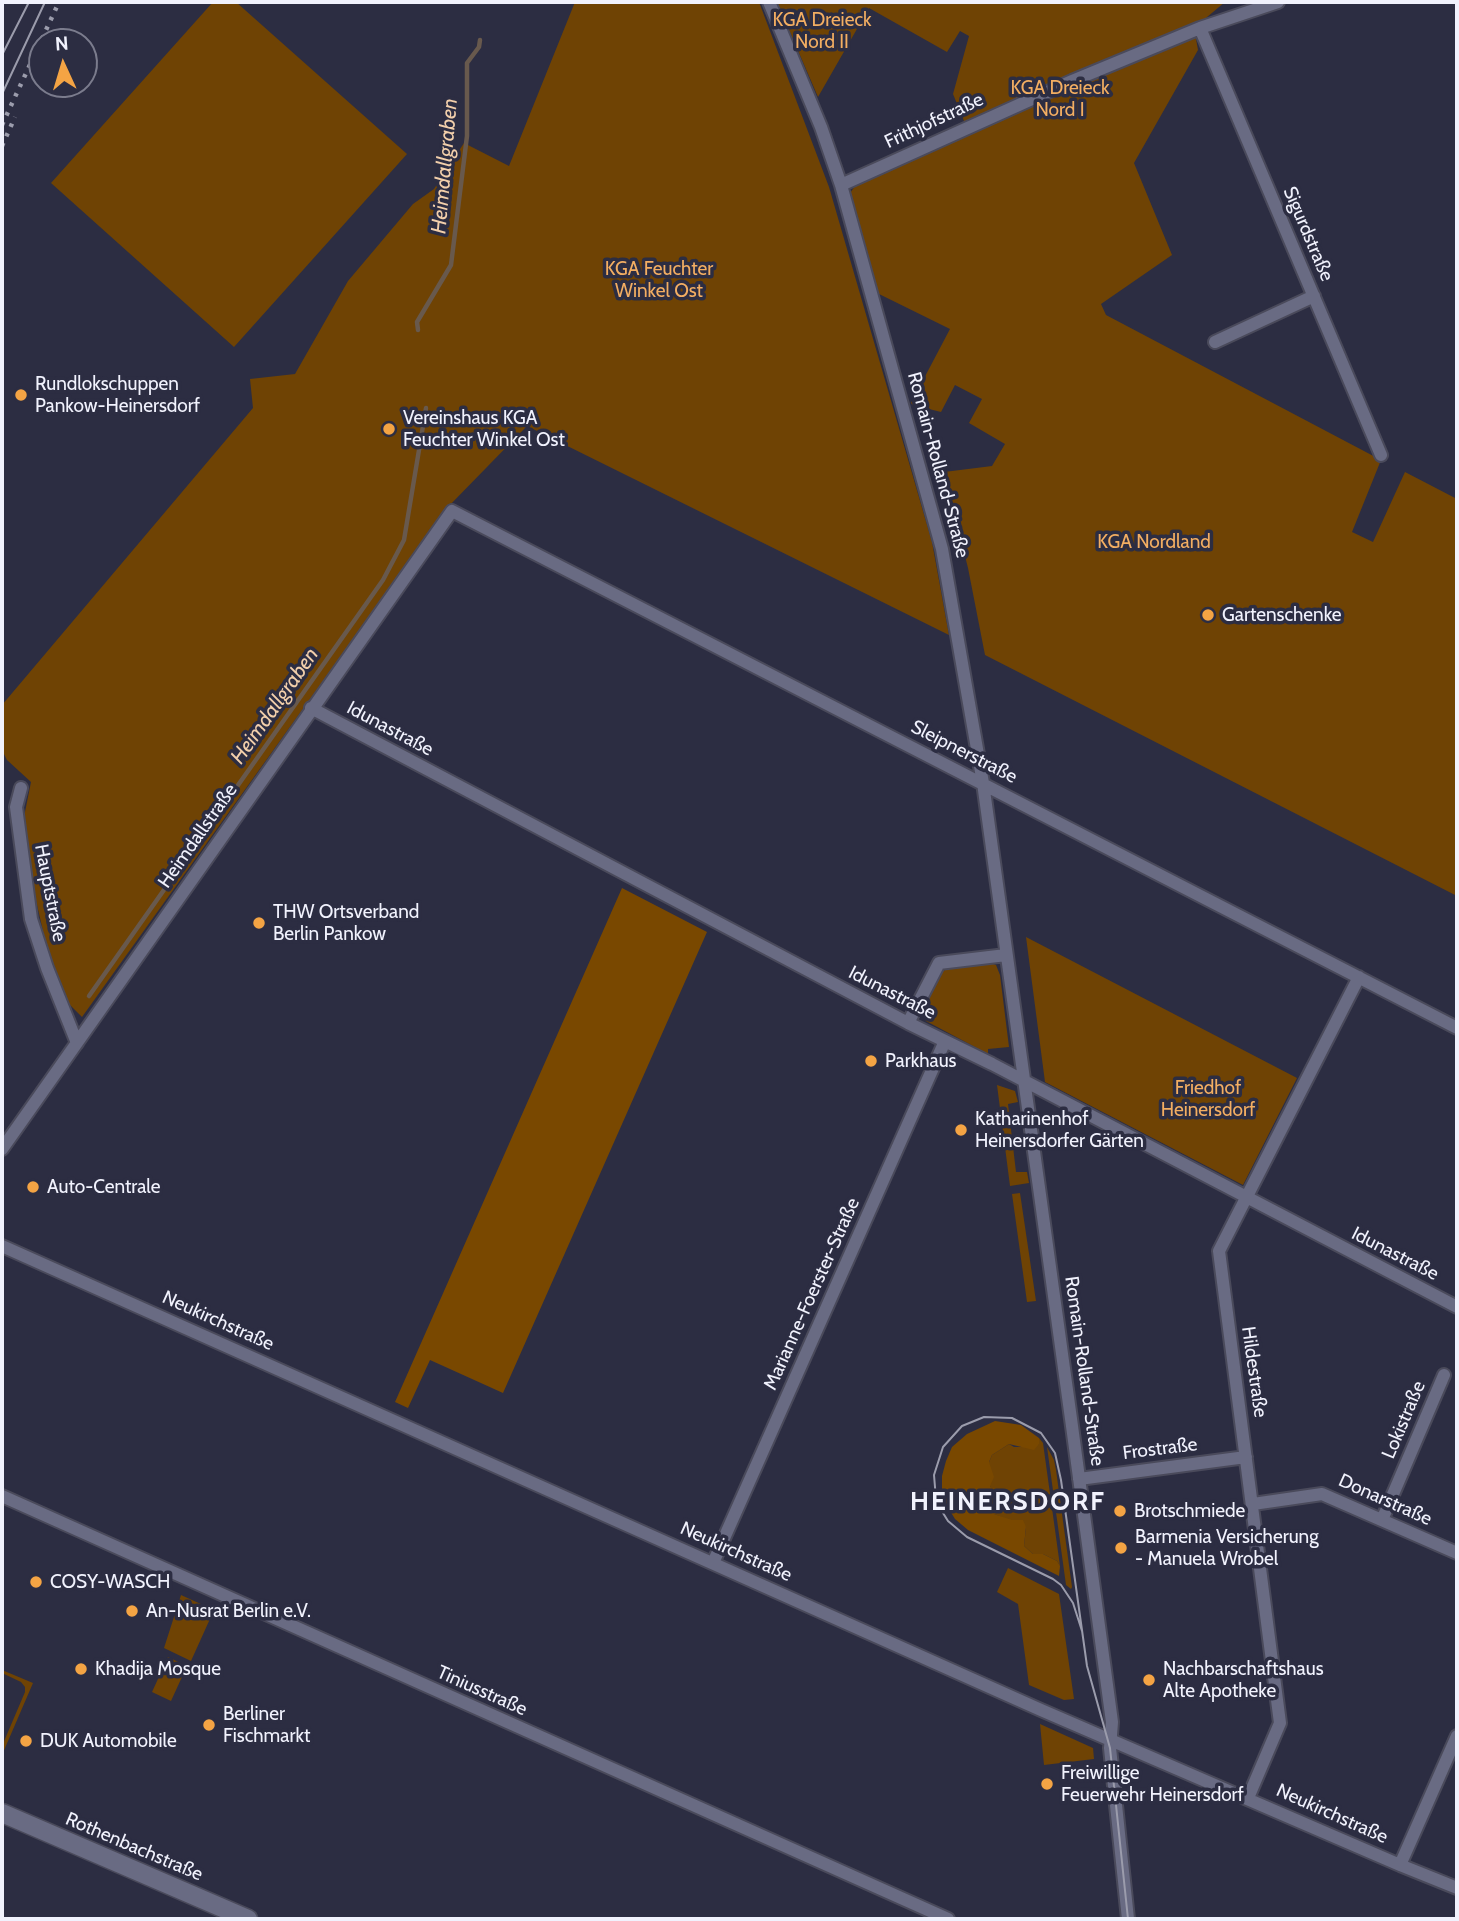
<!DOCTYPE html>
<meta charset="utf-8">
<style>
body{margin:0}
#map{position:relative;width:1459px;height:1921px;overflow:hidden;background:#2c2d42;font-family:Cabin,sans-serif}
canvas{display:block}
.frame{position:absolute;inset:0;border:4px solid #f1f2fd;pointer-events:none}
.north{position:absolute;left:28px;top:28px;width:70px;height:70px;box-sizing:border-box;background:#2c2d42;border:2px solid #7b7c8d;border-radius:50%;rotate:356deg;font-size:19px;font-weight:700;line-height:28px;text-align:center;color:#f1f2fd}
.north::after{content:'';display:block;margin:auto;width:24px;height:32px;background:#f4a444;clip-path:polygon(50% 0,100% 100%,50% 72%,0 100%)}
</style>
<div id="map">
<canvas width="1459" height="1921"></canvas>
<div class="frame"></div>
<div class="north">N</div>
</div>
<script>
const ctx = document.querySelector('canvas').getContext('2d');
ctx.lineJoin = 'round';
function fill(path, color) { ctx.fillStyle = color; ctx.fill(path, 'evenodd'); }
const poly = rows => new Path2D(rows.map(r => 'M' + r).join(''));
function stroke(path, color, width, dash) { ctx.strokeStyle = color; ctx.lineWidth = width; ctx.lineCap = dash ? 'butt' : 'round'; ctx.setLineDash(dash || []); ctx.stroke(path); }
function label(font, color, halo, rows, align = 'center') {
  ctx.font = font + ' Cabin,sans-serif'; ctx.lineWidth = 7; ctx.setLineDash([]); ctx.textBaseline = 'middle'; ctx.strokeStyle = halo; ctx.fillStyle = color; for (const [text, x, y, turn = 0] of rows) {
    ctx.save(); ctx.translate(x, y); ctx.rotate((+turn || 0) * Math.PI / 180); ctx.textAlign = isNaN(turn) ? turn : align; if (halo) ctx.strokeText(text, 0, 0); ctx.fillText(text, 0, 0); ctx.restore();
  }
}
const green = poly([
 [213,2,236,2,407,154,234,347,51,183],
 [575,2,759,2,829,187,932,542,949,635,527,426,447,508,82,1017,65,1000,48,953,30,874,23,822,31,782,7,760,2,750,2,705,253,408,250,379,295,374,348,281,413,204,434,189,464,143,509,166],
 [777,2,1225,2,1194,28,1198,50,1134,163,1172,255,1101,304,1106,315,1381,460,1352,532,1373,542,1405,472,1457,499,1457,896,985,655,968,568,944,472,992,466,1005,444,969,423,982,399,955,385,941,412,913,405,911,403,950,329,879,294,848,196,855,186,968,131,953,94,969,36,960,31,947,52,869,8,818,97],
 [1026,937,1297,1078,1243,1185,1045,1082],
 [988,962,996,965,1000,975,1009,1047,988,1049,988,1054,926,1021,923,1013,941,972,951,967],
 [997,1085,1015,1091,1018,1102,1008,1104,1016,1172,1027,1172,1029,1183,1010,1186],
 [1020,1193,1036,1301,1027,1302,1012,1194],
 [1039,1438,1043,1443,1060,1566,1057,1561,1043,1554,1033,1554,1024,1546,1026,1527,994,1514,986,1502,992,1491,990,1486,989,1462,992,1455,1009,1444,1014,1447,1024,1447,1039,1444],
 [1047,1447,1054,1460,1056,1470,1072,1587,1071,1589,1066,1585],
 [1008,1568,1059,1594,1074,1699,1064,1700,1029,1685,1018,1604,997,1592],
 [181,1595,214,1610,191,1661,164,1648],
 [168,1657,187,1666,171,1701,152,1692],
 [2,1670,33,1683,2,1755,2,1746,25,1692,25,1687,21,1682,2,1673],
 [1040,1724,1093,1748,1094,1759,1044,1765]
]);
const forest = poly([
 [622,888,707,932,503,1393,430,1360,408,1408,395,1402],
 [995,1421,1021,1425,1039,1438,1039,1444,1034,1450,1009,1444,992,1455,989,1462,994,1477,990,1486,993,1491,986,1502,994,1514,1012,1520,1023,1520,1026,1527,1024,1546,1033,1554,1043,1554,1057,1561,1060,1566,1059,1576,968,1530,955,1519,947,1506,942,1492,942,1476,946,1461,952,1447,967,1434]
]);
const stream = poly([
 [418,330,417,322,451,265,467,136,467,63,479,47,480,40],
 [89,996,383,580,404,540,426,408]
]);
const minor = poly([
 [769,2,821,127,841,185,942,549,983,783,1072,1426,1112,1722,1110,1748,1128,1919],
 [1200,28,1381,455],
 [841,185,1072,81,1200,28,1278,2],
 [1215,342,1314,296],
 [311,708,908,1023,992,1064,1457,1307],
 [21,788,16,807,31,919,47,968,77,1043],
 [908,1023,939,963,1006,955],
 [2,1149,452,511,1457,1028],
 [2,1246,1041,1710,1400,1865,1457,1888],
 [1079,1479,1246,1457],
 [2,1496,948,1919],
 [1253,1504,1322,1494,1457,1553],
 [1382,1520,1444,1375],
 [713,1563,945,1041],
 [1248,1798,1280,1723,1219,1251,1359,977],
 [1400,1865,1457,1736]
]);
const secondary = poly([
 [2,1813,248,1919]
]);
const tram = poly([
 [2,55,29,2],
 [2,94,45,2],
 [1082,1631,1073,1603,1061,1585,1053,1579,967,1537,948,1521,943,1513,936,1499,934,1475,943,1447,962,1426,984,1417,1012,1418,1041,1433,1055,1453,1061,1480,1087,1666,1110,1748,1128,1919]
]);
const rail = poly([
 [2,125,59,2],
 [2,146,15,117]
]);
const markers = [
 [21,395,7,"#f4a444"],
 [389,429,7,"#f4a444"],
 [1208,615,7,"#f4a444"],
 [259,923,7,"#f4a444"],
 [871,1061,7,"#f4a444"],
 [961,1130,7,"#f4a444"],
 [33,1187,7,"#f4a444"],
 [1120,1511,7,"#f4a444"],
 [1121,1548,7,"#f4a444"],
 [36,1582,7,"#f4a444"],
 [132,1611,7,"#f4a444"],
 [81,1669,7,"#f4a444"],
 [1149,1680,7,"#f4a444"],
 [209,1725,7,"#f4a444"],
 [26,1741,7,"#f4a444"],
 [1047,1784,7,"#f4a444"]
];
const parkNames = [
 ["KGA Dreieck",822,20],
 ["Nord II",822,42],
 ["KGA Dreieck",1060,88],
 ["Nord I",1060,110],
 ["KGA Feuchter",659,269],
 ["Winkel Ost",659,291],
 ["KGA Nordland",1154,542],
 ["Friedhof",1208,1088],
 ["Heinersdorf",1208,1110]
];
const streetNames = [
 ["Frithjofstraße",934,121,-25],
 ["Sigurdstraße",1308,234,67],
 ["Romain-Rolland-Straße",938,465,75],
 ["Idunastraße",390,729,28],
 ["Sleipnerstraße",964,752,27],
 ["Heimdallstraße",198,836,-55],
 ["Hauptstraße",50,893,79],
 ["Idunastraße",892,993,27],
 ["Idunastraße",1395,1254,27],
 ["Marianne-Foerster-Straße",812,1294,-66],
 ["Neukirchstraße",218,1321,24],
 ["Romain-Rolland-Straße",1084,1371,82],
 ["Hildestraße",1254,1372,82],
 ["Lokistraße",1404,1420,-67],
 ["Frostraße",1160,1449,-7],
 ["Donarstraße",1385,1500,24],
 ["Neukirchstraße",736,1552,24],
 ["Tiniusstraße",482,1691,24],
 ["Neukirchstraße",1332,1814,24],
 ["Rothenbachstraße",134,1847,23]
];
const poiNames = [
 ["Rundlokschuppen",35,384],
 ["Pankow-Heinersdorf",35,406],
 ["Vereinshaus KGA",403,418],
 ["Feuchter Winkel Ost",403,440],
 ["Gartenschenke",1222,615],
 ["THW Ortsverband",273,912],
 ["Berlin Pankow",273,934],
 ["Parkhaus",885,1061],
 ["Katharinenhof",975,1119],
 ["Heinersdorfer Gärten",975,1141],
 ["Auto-Centrale",47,1187],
 ["Brotschmiede",1134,1511],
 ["Barmenia Versicherung",1135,1537],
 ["- Manuela Wrobel",1135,1559],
 ["COSY-WASCH",50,1582],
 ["An-Nusrat Berlin e.V.",146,1611],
 ["Khadija Mosque",95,1669],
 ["Nachbarschaftshaus",1163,1669],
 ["Alte Apotheke",1163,1691],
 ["Berliner",223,1714],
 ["Fischmarkt",223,1736],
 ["DUK Automobile",40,1741],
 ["Freiwillige",1061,1773],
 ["Feuerwehr Heinersdorf",1061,1795]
];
const waterNames = [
 ["Heimdallgraben",445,166,-85],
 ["Heimdallgraben",275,706,-55]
];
const districtNames = [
 ["HEINERSDORF",1008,1502]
];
fill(green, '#6f4304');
fill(forest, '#794800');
stroke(stream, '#68594d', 4.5);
stroke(minor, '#4a4a5b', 16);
stroke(secondary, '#4a4a5b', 21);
stroke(minor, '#696b83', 12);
stroke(secondary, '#696b83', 18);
stroke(tram, '#9b9cac', 2);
stroke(rail, '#9b9cac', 4.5, [3.5, 7]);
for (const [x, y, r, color] of markers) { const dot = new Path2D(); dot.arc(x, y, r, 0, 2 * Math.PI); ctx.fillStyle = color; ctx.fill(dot); stroke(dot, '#2c2d42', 2.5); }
label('19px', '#f3ae62', '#2c2d42', parkNames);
label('19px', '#f1f2fd', '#2c2d42', streetNames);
label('19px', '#f1f2fd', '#2c2d42', poiNames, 'left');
label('italic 21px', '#f2cfab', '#2c2d42', waterNames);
ctx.letterSpacing = '2px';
label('bold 26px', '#f1f2fd', '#2c2d42', districtNames);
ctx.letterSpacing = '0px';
</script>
